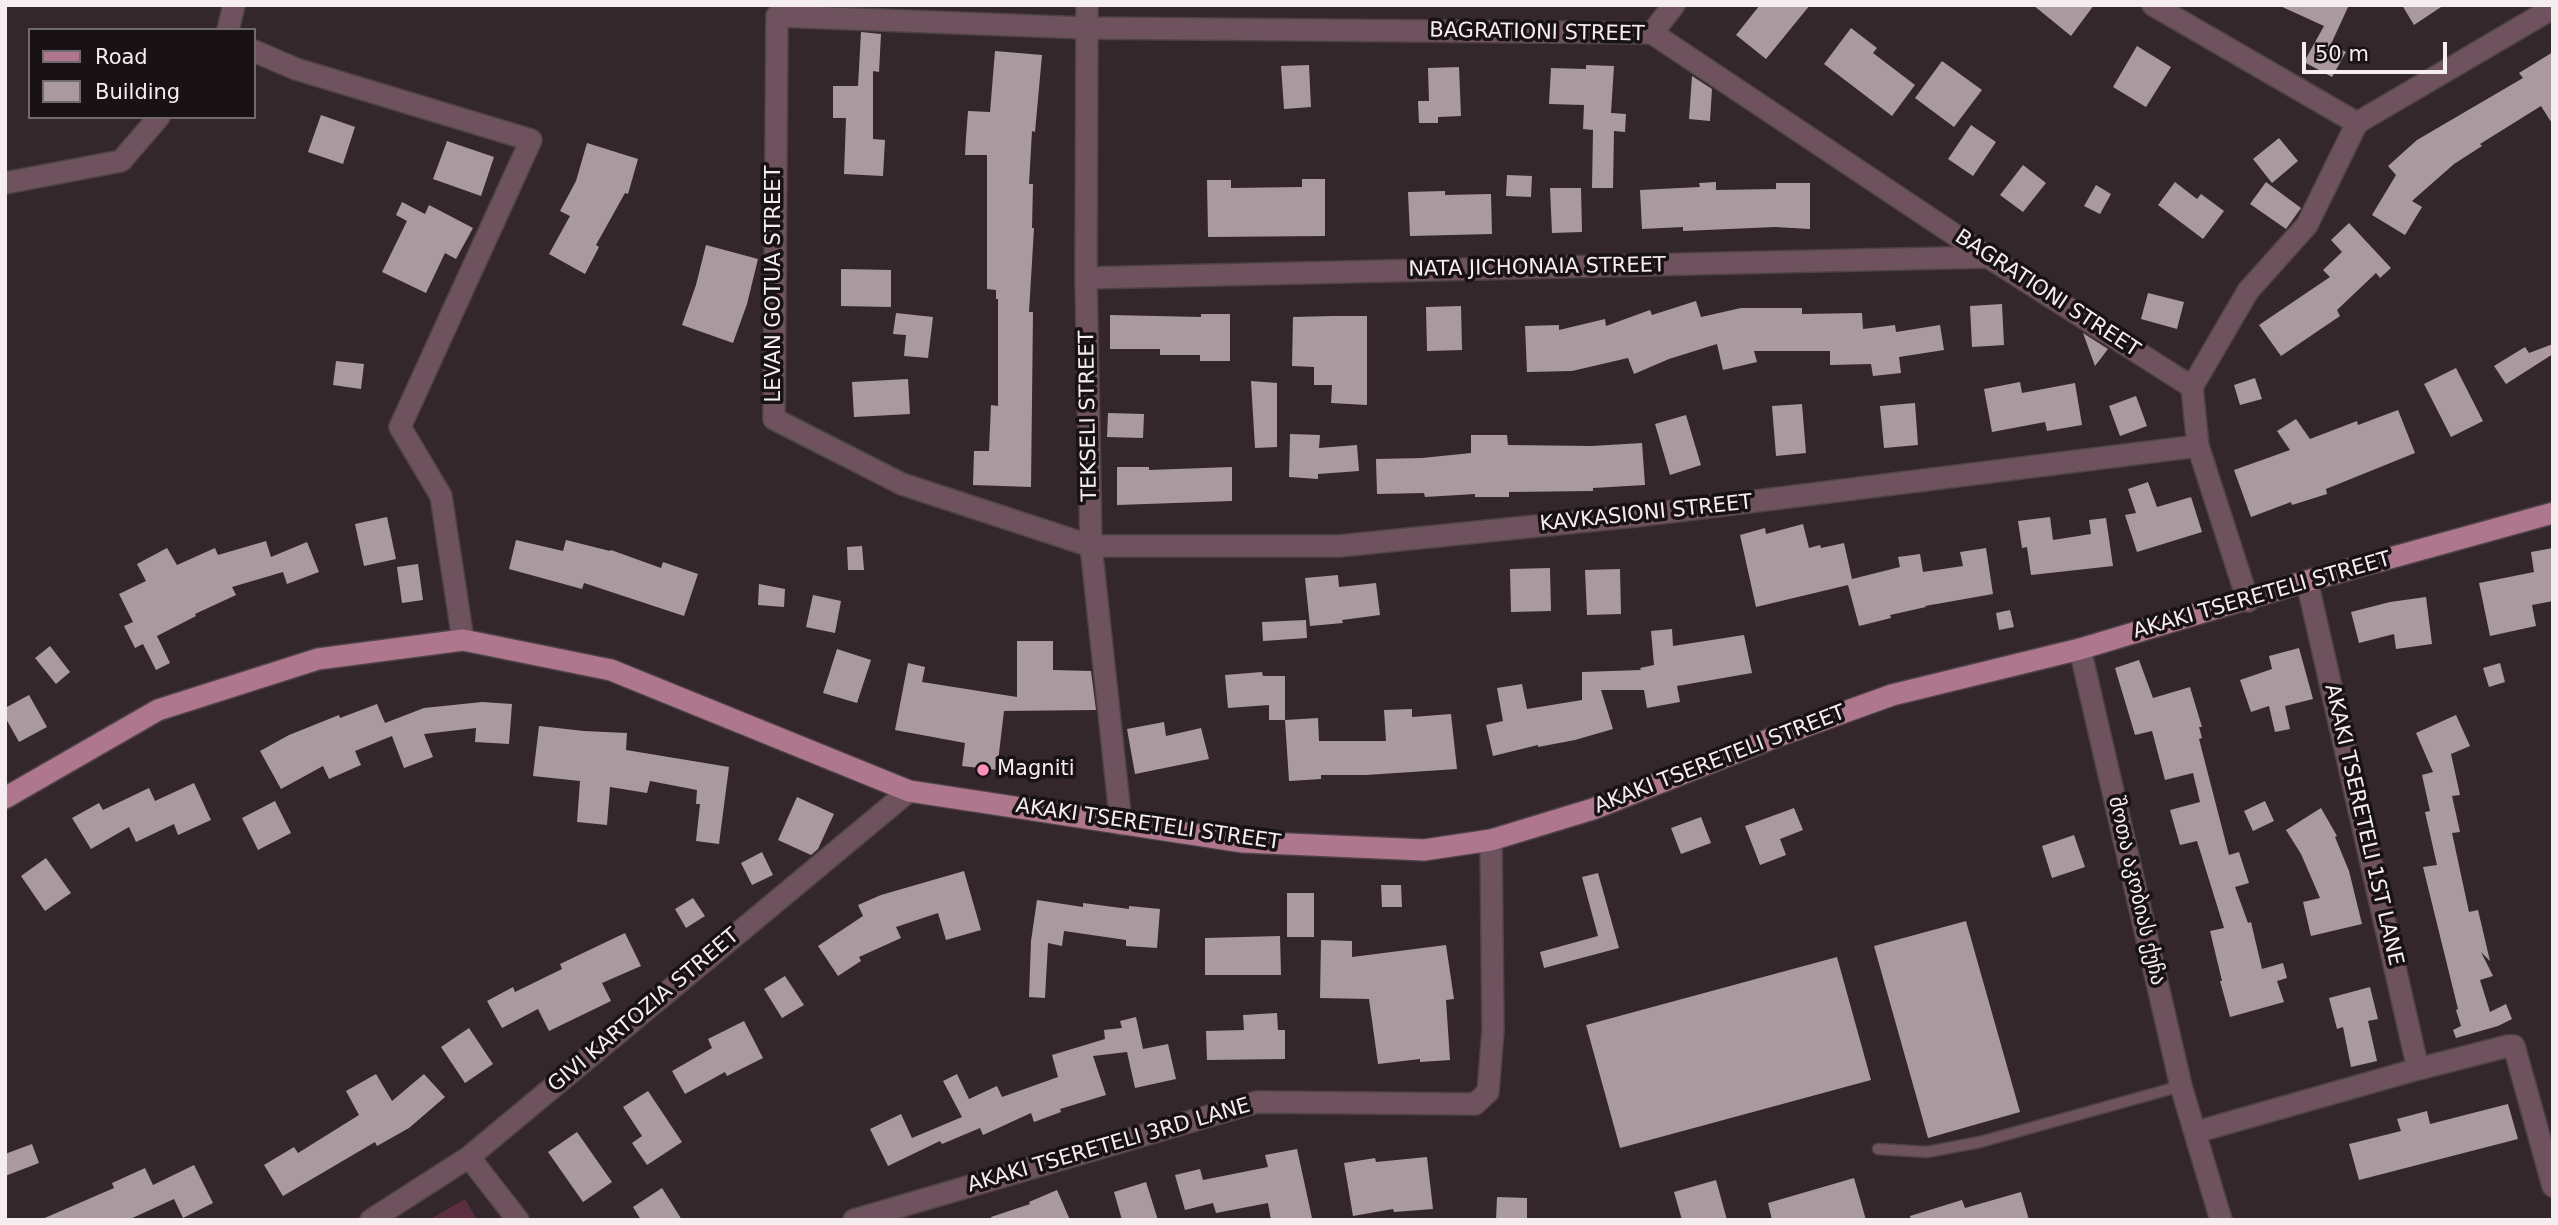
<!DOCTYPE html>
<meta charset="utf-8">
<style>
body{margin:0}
#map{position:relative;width:2558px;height:1225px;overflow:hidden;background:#34272c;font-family:"DejaVu Sans",sans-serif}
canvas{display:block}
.frame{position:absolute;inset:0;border:7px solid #f6edf0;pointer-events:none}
.legend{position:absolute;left:28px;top:28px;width:228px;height:91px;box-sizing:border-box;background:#181214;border:2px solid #716a6c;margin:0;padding:9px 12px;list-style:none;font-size:21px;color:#f6edf0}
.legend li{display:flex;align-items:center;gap:14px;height:35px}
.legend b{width:35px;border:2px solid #716a6c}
.scale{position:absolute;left:2302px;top:42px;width:145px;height:32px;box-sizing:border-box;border:4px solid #f6edf0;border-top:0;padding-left:9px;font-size:21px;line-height:24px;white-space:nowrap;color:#f6edf0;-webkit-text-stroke:5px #181214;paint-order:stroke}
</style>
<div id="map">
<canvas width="2558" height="1225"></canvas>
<div class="frame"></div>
<ul class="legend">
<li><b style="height:9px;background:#af778d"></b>Road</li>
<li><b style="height:19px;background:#aa9aa0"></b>Building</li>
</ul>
<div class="scale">50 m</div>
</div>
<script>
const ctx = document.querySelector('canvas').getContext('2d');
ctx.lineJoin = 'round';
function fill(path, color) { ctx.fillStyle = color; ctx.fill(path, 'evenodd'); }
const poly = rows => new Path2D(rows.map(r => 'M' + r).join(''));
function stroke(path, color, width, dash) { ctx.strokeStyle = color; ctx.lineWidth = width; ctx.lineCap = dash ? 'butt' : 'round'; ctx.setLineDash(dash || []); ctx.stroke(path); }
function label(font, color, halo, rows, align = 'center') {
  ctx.font = font + ' "DejaVu Sans","Noto Sans Georgian",sans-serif'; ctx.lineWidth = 7; ctx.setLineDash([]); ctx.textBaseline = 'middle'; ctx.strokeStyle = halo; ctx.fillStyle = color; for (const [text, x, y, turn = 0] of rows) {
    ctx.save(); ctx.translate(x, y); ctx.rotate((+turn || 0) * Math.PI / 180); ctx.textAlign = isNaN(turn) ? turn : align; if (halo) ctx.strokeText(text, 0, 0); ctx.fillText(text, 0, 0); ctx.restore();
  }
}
const green = poly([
 [465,1199,477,1220,429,1220]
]);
const building = poly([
 [1760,5,1810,5,1766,59,1736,35],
 [2033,5,2094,5,2071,36],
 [2278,5,2349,5,2331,44,2346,52,2332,77,2304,62,2324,26],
 [2402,5,2444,5,2414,25],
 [1851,28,1877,48,1873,53,1915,85,1892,116,1824,64],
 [861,32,881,34,879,72,873,71,873,139,885,140,883,176,844,174,846,118,833,118,833,86,858,86],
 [2137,46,2171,67,2146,107,2113,87],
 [995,51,1042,55,1035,132,1032,131,1029,184,1033,184,1032,228,1034,228,1029,312,1033,312,1031,487,973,485,974,451,989,451,991,405,998,406,998,299,996,299,996,290,987,289,987,155,965,155,966,137,968,111,990,112],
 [2553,52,2553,125,2541,106,2480,144,2482,146,2454,164,2412,201,2422,207,2405,235,2372,215,2396,175,2388,166,2417,140,2523,78,2519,73],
 [1942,61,1982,90,1954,127,1915,98],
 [1309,65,1311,107,1284,109,1281,66],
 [1586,65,1614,66,1611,113,1626,114,1625,132,1614,131,1613,188,1592,188,1593,130,1583,129,1584,105,1549,104,1551,68,1586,69],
 [1459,67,1461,116,1438,117,1438,123,1419,123,1418,101,1429,101,1428,68],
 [1692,76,1712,89,1710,121,1689,119],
 [321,115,355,127,343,164,308,152],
 [1971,125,1996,142,1973,176,1948,159],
 [2279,138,2298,161,2272,183,2253,159],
 [447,141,494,157,481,196,433,179],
 [587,143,638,159,628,194,625,193,596,245,599,247,585,274,549,254,570,216,560,211,576,181],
 [2023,165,2046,183,2023,212,2000,195],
 [1507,175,1532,176,1531,197,1506,196],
 [1302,179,1325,179,1325,236,1208,237,1207,180,1231,180,1231,188,1302,187],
 [1716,182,1716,190,1776,189,1776,183,1810,183,1810,229,1775,227,1683,231,1683,227,1642,229,1640,190,1700,187,1699,183],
 [2175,182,2197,199,2201,194,2224,211,2203,239,2158,205],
 [2266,182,2301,208,2286,229,2250,204],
 [2096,185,2111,194,2100,214,2084,206],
 [1550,188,1581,188,1582,232,1552,233],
 [1445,191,1445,195,1491,194,1492,234,1410,236,1408,192],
 [402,202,425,214,429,205,473,228,456,259,445,253,426,293,382,272,407,221,396,215],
 [2349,223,2391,268,2380,278,2376,273,2337,310,2340,316,2281,356,2259,325,2330,277,2323,270,2342,252,2331,240],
 [706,245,758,259,747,304,733,343,682,325,696,285],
 [841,269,891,270,891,307,841,306],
 [2148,293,2184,302,2177,329,2141,319],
 [1696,301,1701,317,1741,308,1802,308,1802,314,1862,313,1863,329,1895,325,1896,332,1940,325,1944,350,1899,357,1901,373,1873,376,1871,364,1830,365,1830,351,1754,351,1757,362,1723,370,1717,344,1669,359,1634,374,1628,358,1572,371,1527,372,1525,326,1559,325,1559,330,1605,319,1606,326,1650,310,1652,315],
 [2002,304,2004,345,1972,347,1970,306],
 [1461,306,1462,350,1427,351,1426,307],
 [896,313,933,317,928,358,904,356,906,335,893,334],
 [1201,314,1230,314,1230,361,1200,361,1200,355,1160,355,1160,349,1110,349,1110,315,1201,317],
 [1333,316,1367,316,1367,405,1331,403,1332,385,1314,385,1314,367,1292,366,1293,317],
 [2083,333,2108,349,2095,366],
 [2553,344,2553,354,2506,384,2494,366,2525,347,2529,353],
 [336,361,364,364,361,389,333,385],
 [2456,368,2483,421,2451,437,2424,384],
 [2255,378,2262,399,2240,405,2234,385],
 [908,379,910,414,854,417,852,382],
 [1251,381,1277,383,1277,447,1255,448],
 [2020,382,2022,393,2075,383,2082,425,2047,431,2045,422,1992,432,1984,389],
 [2136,396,2147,426,2120,436,2109,406],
 [1915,403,1918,445,1884,448,1880,406],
 [1802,404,1806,453,1776,456,1772,406],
 [2398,410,2415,453,2326,489,2327,494,2292,505,2291,502,2251,517,2234,470,2290,450,2277,431,2296,419,2310,439,2357,421,2358,425],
 [1108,413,1144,414,1143,438,1107,437],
 [1686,415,1701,465,1670,475,1655,424],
 [1290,434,1320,435,1319,448,1357,445,1359,471,1318,474,1318,479,1289,477],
 [1471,435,1507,435,1508,445,1592,446,1642,443,1645,485,1593,488,1593,491,1509,492,1509,497,1475,497,1475,494,1425,497,1424,493,1377,494,1376,459,1422,458,1471,453],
 [1117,467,1149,467,1149,470,1232,467,1232,501,1117,505],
 [2148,482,2157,507,2191,497,2202,532,2137,552,2125,515,2136,513,2128,489],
 [387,517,396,559,364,566,355,524],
 [2050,517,2053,540,2091,534,2089,520,2106,518,2113,566,2031,575,2027,547,2022,548,2018,521],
 [1803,524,1809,548,1820,545,1821,548,1844,543,1852,579,1900,567,1898,557,1920,554,1923,572,1963,566,1960,552,1986,548,1993,594,1925,606,1926,607,1890,615,1891,618,1859,626,1848,585,1756,607,1740,535,1765,528,1766,534],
 [516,540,563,551,566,540,610,551,611,550,661,568,663,562,698,574,684,616,584,583,582,589,509,569],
 [266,541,271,557,307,542,319,572,287,584,283,572,232,587,236,595,195,614,196,616,157,636,170,663,156,670,143,644,135,648,124,626,133,622,119,594,146,581,137,564,167,548,177,565,215,548,218,555],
 [862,546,864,570,848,570,847,547],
 [2553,548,2553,601,2532,605,2536,626,2490,636,2479,583,2534,572,2531,552],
 [418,564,423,600,402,603,397,567],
 [1550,568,1551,611,1511,612,1510,569],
 [1620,569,1621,614,1587,615,1585,570],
 [1338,575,1339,587,1376,583,1380,615,1342,620,1343,623,1310,626,1305,578],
 [759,584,785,589,784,607,758,605],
 [813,595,841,601,835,633,806,627],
 [2426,597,2432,644,2396,649,2394,634,2359,643,2351,612,2390,602],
 [2010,610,2014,627,1999,630,1996,613],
 [1306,620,1307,638,1263,641,1262,622],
 [1672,629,1673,646,1744,635,1752,673,1677,686,1680,702,1647,708,1644,690,1601,690,1613,729,1575,740,1538,747,1538,745,1493,756,1486,725,1503,721,1497,688,1522,684,1527,709,1582,700,1582,672,1641,670,1640,668,1654,665,1651,631],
 [1017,641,1053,641,1053,670,1091,671,1096,710,1004,711,997,770,962,766,965,743,895,730,908,663,925,667,922,682,1017,697],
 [50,646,70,672,56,684,35,658],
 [2299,648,2313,699,2285,706,2290,729,2275,732,2269,706,2251,712,2240,680,2272,669,2269,656],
 [837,649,871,660,857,703,823,693],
 [2139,660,2153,698,2190,687,2202,727,2199,727,2202,738,2199,739,2229,855,2239,852,2249,883,2235,887,2248,923,2251,922,2262,969,2283,963,2287,978,2277,981,2284,1002,2230,1017,2220,981,2222,981,2210,931,2224,928,2197,841,2180,845,2170,810,2200,802,2193,773,2165,780,2152,731,2135,735,2115,668],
 [2500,663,2505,682,2489,687,2483,668],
 [1262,672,1263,676,1285,676,1285,720,1269,720,1269,705,1228,708,1225,675],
 [29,695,47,727,19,742,5,717,5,708],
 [482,702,512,704,509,744,475,742,476,728,424,734,433,757,404,768,392,736,355,751,361,765,329,779,323,766,281,789,260,751,289,735,339,715,340,718,377,704,385,723,424,708],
 [1412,709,1412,717,1451,714,1457,769,1366,775,1321,775,1321,779,1289,781,1285,720,1318,718,1319,741,1386,741,1384,710],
 [2456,715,2470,746,2451,754,2460,795,2452,796,2460,832,2452,833,2469,912,2478,910,2490,961,2481,952,2493,976,2480,980,2490,1012,2506,1004,2512,1019,2498,1026,2456,1038,2453,1030,2461,1026,2456,1010,2458,1009,2423,867,2437,865,2425,812,2430,811,2422,775,2433,772,2416,733],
 [1164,722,1166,736,1201,728,1209,759,1135,774,1127,729],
 [539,726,584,731,627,733,626,750,729,767,719,844,696,841,700,804,696,804,697,790,650,781,647,793,610,787,607,825,577,822,580,781,533,776],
 [194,783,211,820,178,835,174,824,136,842,129,827,91,849,72,818,99,803,103,810,149,788,155,801],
 [797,797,834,814,818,849,811,855,778,840],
 [275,801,291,833,258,850,242,818],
 [2265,801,2274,821,2253,831,2244,811],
 [1794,808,1803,830,1780,839,1786,855,1760,865,1745,826],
 [2321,808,2337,836,2335,837,2349,871,2362,924,2311,936,2303,902,2320,898,2301,854,2286,830],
 [1701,817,1711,843,1681,854,1671,828],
 [2074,835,2085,867,2052,878,2042,846],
 [762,852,773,875,752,885,741,863],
 [46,858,71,893,45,911,21,876],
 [964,871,981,930,946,940,938,913,896,927,901,938,859,957,861,961,838,976,818,946,863,916,858,905,881,895],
 [1598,873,1619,948,1544,968,1540,952,1598,936,1582,877],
 [1381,885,1401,885,1402,907,1382,907],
 [1287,893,1314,893,1314,937,1287,937],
 [693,898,705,916,686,928,675,909],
 [1037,900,1083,907,1083,903,1129,909,1129,906,1160,909,1157,948,1126,946,1126,940,1064,931,1062,946,1048,943,1045,998,1029,997,1031,941],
 [1966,921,2020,1112,1928,1138,1874,946],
 [625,933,641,966,602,983,611,1001,549,1031,538,1009,502,1028,487,1001,513,987,515,992,562,969,560,964],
 [1280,936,1281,975,1205,975,1205,938],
 [1321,940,1352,941,1352,957,1446,945,1454,999,1446,1000,1450,1060,1420,1062,1420,1059,1378,1064,1369,999,1320,998],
 [1837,957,1871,1080,1620,1148,1586,1025],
 [785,976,804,1005,782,1018,764,989],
 [2370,987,2378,1019,2368,1021,2377,1061,2351,1067,2343,1027,2337,1029,2329,998],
 [1277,1013,1278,1030,1285,1030,1285,1059,1207,1060,1206,1031,1244,1030,1243,1015],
 [1136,1017,1143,1049,1168,1044,1176,1079,1135,1088,1127,1052,1093,1056,1106,1095,1060,1109,1061,1112,1034,1122,1031,1113,983,1135,980,1128,942,1144,940,1141,888,1166,870,1129,901,1114,912,1138,962,1117,943,1081,957,1074,969,1099,997,1086,1002,1097,1058,1077,1052,1055,1105,1039,1104,1030,1122,1028,1120,1021],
 [744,1021,763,1058,727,1076,725,1072,685,1094,672,1071,712,1048,708,1039],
 [469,1028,493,1064,465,1083,441,1047],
 [376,1074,392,1101,424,1074,445,1097,409,1128,377,1146,375,1142,283,1196,264,1165,294,1147,298,1153,359,1115,346,1091],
 [648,1091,682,1142,647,1165,632,1143,642,1136,623,1107],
 [2508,1104,2518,1139,2359,1180,2349,1144,2401,1131,2397,1119,2427,1111,2430,1124],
 [577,1132,612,1182,583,1202,548,1152],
 [32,1144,39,1163,5,1176,5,1154],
 [1297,1149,1312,1218,1271,1220,1268,1203,1216,1213,1213,1203,1185,1210,1175,1175,1200,1169,1203,1180,1268,1167,1265,1155],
 [1427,1157,1433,1209,1394,1212,1393,1209,1353,1216,1344,1163,1375,1158,1376,1162],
 [194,1165,213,1203,183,1218,174,1199,128,1220,40,1220,114,1188,112,1183,145,1168,153,1185],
 [1854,1178,1866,1220,1772,1220,1768,1203],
 [1716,1180,1727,1220,1682,1220,1674,1192],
 [1146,1182,1158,1220,1122,1220,1114,1192],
 [662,1188,682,1220,641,1220,633,1207],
 [1057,1190,1070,1220,992,1220,991,1217,1030,1204,1029,1202],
 [2021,1192,2029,1220,1911,1220,1910,1216,1962,1200,1965,1208],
 [1497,1197,1527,1198,1527,1220,1496,1220]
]);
const service = poly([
 [1878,1149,1927,1152,1980,1142,2181,1086]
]);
const minor = poly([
 [1087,5,1086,278,1091,546,1121,824],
 [2153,5,2357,123],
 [228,30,234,5],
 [1652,33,1674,5],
 [254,51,296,69,531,140,400,427,441,496,463,640],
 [5,183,121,161,159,117],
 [1086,278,1988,257],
 [2192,387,1988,257,1652,33,1086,28,777,16,774,419,902,484,1091,546,1339,546,1636,516,2198,446],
 [2307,581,2418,1069],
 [2248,601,2198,446,2192,387,2248,291,2307,225,2357,123,2553,8],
 [2080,649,2181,1086,2221,1220],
 [2196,1132,2418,1069,2508,1046,2514,1046,2553,1186],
 [469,1157,518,1220],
 [371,1220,469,1157,909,791],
 [854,1220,1257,1102,1475,1104,1488,1092,1493,1031,1491,840]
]);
const primary = poly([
 [5,798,158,710,318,659,463,640,611,670,909,791,1243,842,1424,850,1491,840,1593,809,1778,736,1892,695,2080,649,2307,581,2553,513]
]);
const markers = [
 [983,770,7,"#fe8ebc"]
];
const streetNames = [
 ["BAGRATIONI STREET",1537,33,1],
 ["NATA JICHONAIA STREET",1537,268,-1],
 ["LEVAN GOTUA STREET",775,284,-90],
 ["BAGRATIONI STREET",2047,294,33],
 ["TEKSELI STREET",1089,416,-91],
 ["KAVKASIONI STREET",1646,514,-6],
 ["AKAKI TSERETELI STREET",2262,596,-16],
 ["AKAKI TSERETELI STREET",1720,760,-21],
 ["AKAKI TSERETELI STREET",1148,825,8],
 ["AKAKI TSERETELI 1ST LANE",2363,825,77],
 ["შოთა აკობიას ქუჩა",2136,891,77],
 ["GIVI KARTOZIA STREET",644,1011,-40],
 ["AKAKI TSERETELI 3RD LANE",1109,1146,-16]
];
const poiNames = [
 ["Magniti",997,770]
];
fill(green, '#5d2e42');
fill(building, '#aa9aa0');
stroke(service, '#4f4347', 13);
stroke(minor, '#4f4347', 24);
stroke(primary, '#4f4347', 24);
stroke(service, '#6e525d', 10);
stroke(minor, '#6e525d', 21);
stroke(primary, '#af778d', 21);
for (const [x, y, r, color] of markers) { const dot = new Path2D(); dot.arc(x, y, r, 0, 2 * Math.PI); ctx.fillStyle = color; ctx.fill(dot); stroke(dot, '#181214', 2.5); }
label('21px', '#f6edf0', '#181214', streetNames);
label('21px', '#f6edf0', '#181214', poiNames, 'left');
</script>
